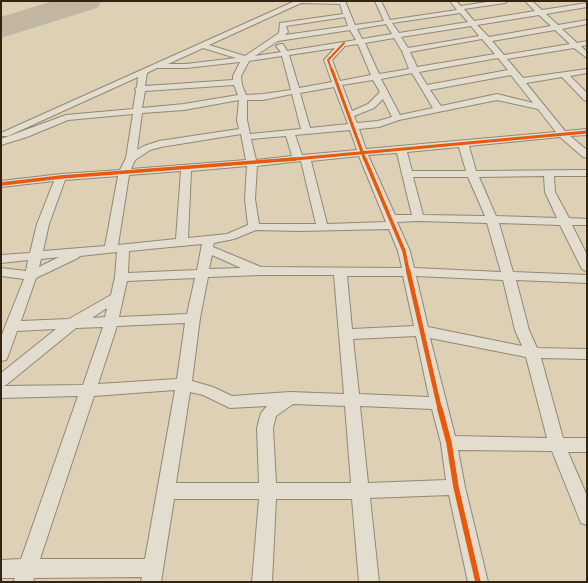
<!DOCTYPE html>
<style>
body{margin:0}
#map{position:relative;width:588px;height:583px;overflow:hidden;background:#ddd0b5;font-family:"Libre Bodoni",serif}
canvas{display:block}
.frame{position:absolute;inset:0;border:2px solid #33240f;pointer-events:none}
</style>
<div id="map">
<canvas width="588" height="583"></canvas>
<div class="frame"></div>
</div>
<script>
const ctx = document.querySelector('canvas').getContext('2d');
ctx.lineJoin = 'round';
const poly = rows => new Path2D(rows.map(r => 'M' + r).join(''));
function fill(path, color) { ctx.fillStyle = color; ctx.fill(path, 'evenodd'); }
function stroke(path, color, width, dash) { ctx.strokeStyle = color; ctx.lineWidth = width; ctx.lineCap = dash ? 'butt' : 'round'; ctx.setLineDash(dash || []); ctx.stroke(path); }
const runway = poly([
 [53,1,102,1,97,8,1,38,1,17,53,1]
]);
const minor = poly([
 [295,1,345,1,355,25,384,21,375,1,381,1,390,20,457,10,450,1,456,1,461,6,493,1,508,1,505,3,464,9,474,21,535,11,525,1,532,1,542,10,587,3,587,7,546,14,558,25,587,20,587,24,562,29,577,43,587,41,587,45,581,46,587,52,587,58,574,48,507,59,523,78,587,69,587,73,570,76,587,93,587,101,584,100,562,77,526,83,565,131,587,129,587,135,570,136,587,150,587,158,583,157,560,137,469,146,476,171,587,170,587,176,554,176,555,192,569,218,587,219,587,225,572,225,587,255,587,271,583,270,581,267,560,225,499,223,513,272,587,275,587,283,516,280,529,330,537,348,587,349,587,359,541,358,563,438,587,438,587,452,568,452,587,496,587,525,581,523,552,451,458,450,465,487,488,582,468,582,449,495,370,498,379,582,359,582,352,499,276,499,272,582,252,582,259,499,174,499,161,582,141,582,142,577,34,578,33,582,13,582,15,578,1,578,1,560,21,559,78,396,1,398,1,373,56,329,17,331,8,356,6,360,1,361,1,337,24,279,1,276,1,268,26,271,28,260,1,263,1,255,30,253,37,224,54,181,1,187,1,181,61,174,120,170,126,158,133,114,68,120,27,137,1,145,1,139,66,115,133,109,136,91,135,89,137,87,138,77,8,136,2,136,1,133,295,1],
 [301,3,340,4,343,14,280,23,279,33,245,56,209,45,301,3],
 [460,13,468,22,399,33,392,23,460,13],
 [539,15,551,26,489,37,477,25,539,15],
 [345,17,348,26,285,35,288,32,286,26,345,17],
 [386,24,392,34,362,39,357,29,386,24],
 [471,26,479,36,408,48,401,37,471,26],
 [350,30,356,40,287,51,283,44,280,44,276,46,281,52,255,56,278,41,350,30],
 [555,30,570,44,504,55,492,41,555,30],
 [394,38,402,51,409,69,379,74,365,43,394,38],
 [482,39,495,54,417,67,410,52,482,39],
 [358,44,371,75,340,81,332,60,345,46,358,44],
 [203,48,236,58,186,64,168,64,203,48],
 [335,48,324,60,332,82,299,88,289,55,335,48],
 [282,56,291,90,263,94,246,95,242,85,241,76,249,61,282,56],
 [498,58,508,70,427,85,419,72,498,58],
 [240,62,233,76,233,80,145,86,147,73,157,68,186,68,240,62],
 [412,73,433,108,400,115,381,79,412,73],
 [511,75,533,103,497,94,441,106,430,90,511,75],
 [373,80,380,92,368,104,352,111,342,85,373,80],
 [234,85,238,95,184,104,142,108,145,91,234,85],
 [334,87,348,124,310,128,300,93,334,87],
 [292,94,301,129,250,134,247,120,247,100,263,100,292,94],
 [383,99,392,117,378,121,357,123,354,116,374,108,383,99],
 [239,100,237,120,239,129,159,141,144,146,137,150,142,113,184,110,239,100],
 [497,100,538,109,556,132,366,149,359,129,379,127,399,120,497,100],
 [350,130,357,150,302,155,295,135,350,130],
 [241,134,246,160,131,169,135,160,150,150,161,147,241,134],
 [286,136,292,156,256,160,251,139,286,136],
 [459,147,466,171,412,171,407,152,459,147],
 [397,153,402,174,412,215,395,215,368,155,397,153],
 [359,156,386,222,327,224,311,161,359,156],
 [301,161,316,224,259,224,255,199,257,166,301,161],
 [247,166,245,199,248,225,227,234,188,238,191,171,247,166],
 [181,171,176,239,118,245,129,175,181,171],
 [118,176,105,246,43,251,49,224,65,180,118,176],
 [544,176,545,192,557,218,496,216,479,177,544,176],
 [413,177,468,177,485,216,423,215,413,177],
 [418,221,487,223,501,272,414,268,410,251,397,222,418,221],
 [389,229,398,251,402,268,261,267,213,247,214,243,234,239,256,230,299,231,389,229],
 [202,244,197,270,128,273,129,251,202,244],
 [117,252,115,277,111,295,69,319,21,321,36,278,78,258,80,256,117,252],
 [212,255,241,268,209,269,212,255],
 [59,257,39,267,41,259,59,257],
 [261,275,334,275,344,394,290,392,232,396,213,387,192,381,200,318,208,277,261,275],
 [347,276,403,276,414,326,352,329,347,276],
 [416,276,503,280,515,330,522,346,428,327,416,276],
 [195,278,187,314,119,317,127,281,195,278],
 [107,308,105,317,92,318,107,308],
 [185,323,177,379,98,384,117,326,185,323],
 [103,327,83,385,3,386,6,385,76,328,103,327],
 [416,336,429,397,359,394,353,339,416,336],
 [430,338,526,357,547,438,455,436,430,338],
 [175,390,145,559,40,559,94,396,175,390],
 [190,392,203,395,230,408,267,406,261,413,257,428,259,483,176,483,190,392],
 [293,404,345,406,351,483,276,483,273,428,276,416,293,404],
 [360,406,432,409,441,443,446,480,368,483,360,406]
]);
const cyclewayFar4 = poly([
 [332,71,328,60,344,43]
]);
const cyclewayFar3 = poly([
 [332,70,365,160],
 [284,160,587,132]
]);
const cyclewayFar2 = poly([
 [365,159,404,251,408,271],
 [1,184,61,177,295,159]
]);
const cyclewayFar1 = poly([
 [408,270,440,410]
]);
const cycleway = poly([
 [440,409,449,443,456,487,478,582]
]);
fill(runway, '#c0b6a2');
stroke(minor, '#918876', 2);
fill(minor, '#e3ddcf');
stroke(cyclewayFar4, '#e8590c', 2);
stroke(cyclewayFar3, '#e8590c', 3);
stroke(cyclewayFar2, '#e8590c', 3.5);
stroke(cyclewayFar1, '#e8590c', 4.5);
stroke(cycleway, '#e8590c', 5.5);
</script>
